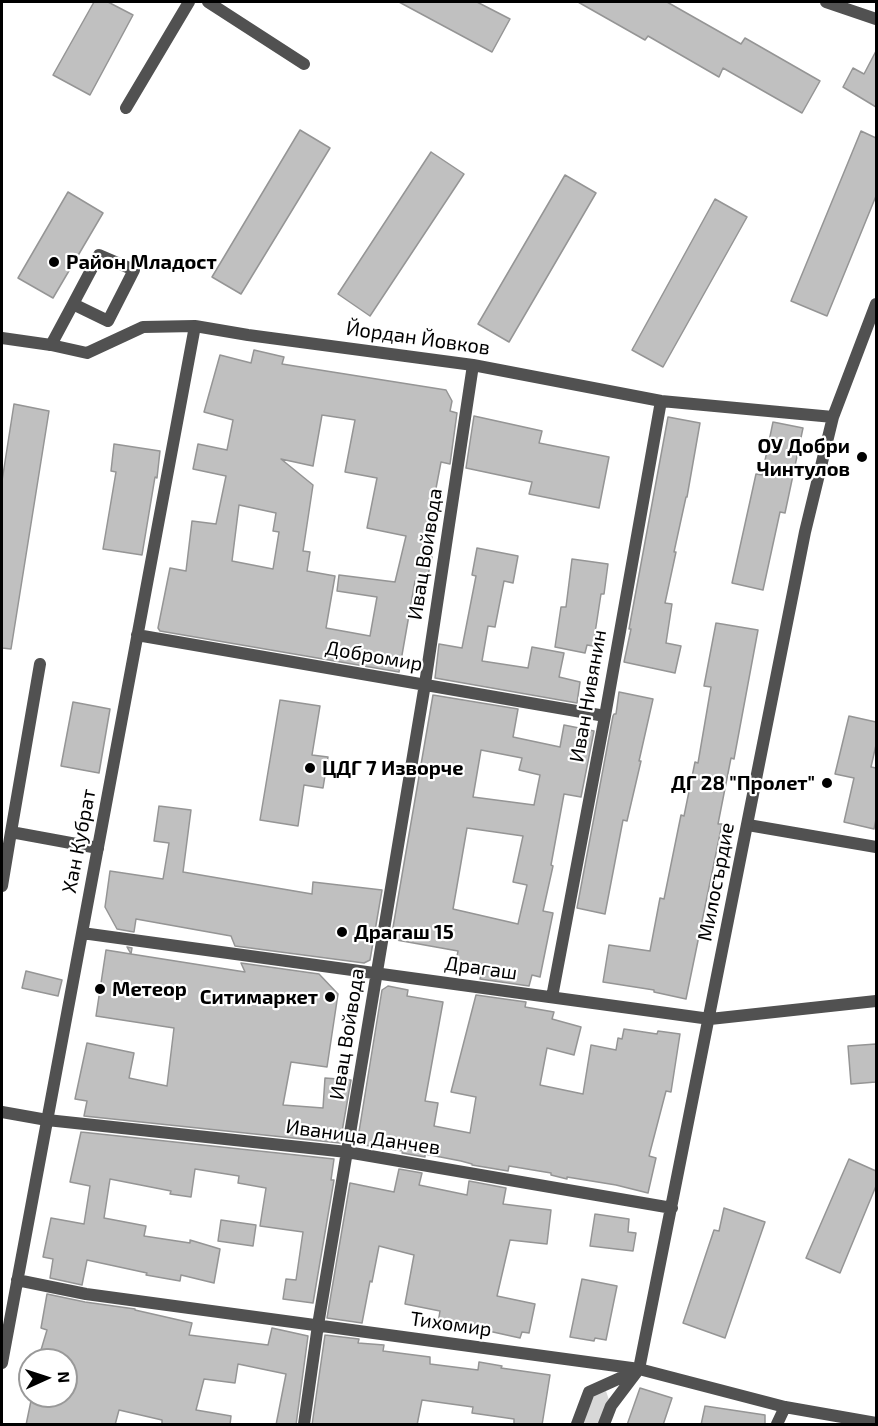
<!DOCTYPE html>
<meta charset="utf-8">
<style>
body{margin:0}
#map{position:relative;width:878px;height:1426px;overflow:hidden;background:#fff;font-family:"Exo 2",sans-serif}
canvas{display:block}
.frame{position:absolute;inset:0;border:3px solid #000;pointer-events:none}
.north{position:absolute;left:18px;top:1348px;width:60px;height:60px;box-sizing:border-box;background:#fff;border:2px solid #999;border-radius:50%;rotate:87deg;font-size:16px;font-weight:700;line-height:24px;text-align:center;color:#000}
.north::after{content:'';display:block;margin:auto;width:21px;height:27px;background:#000;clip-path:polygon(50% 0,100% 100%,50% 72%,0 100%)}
</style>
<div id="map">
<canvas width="878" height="1426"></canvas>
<div class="frame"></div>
<div class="north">N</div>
</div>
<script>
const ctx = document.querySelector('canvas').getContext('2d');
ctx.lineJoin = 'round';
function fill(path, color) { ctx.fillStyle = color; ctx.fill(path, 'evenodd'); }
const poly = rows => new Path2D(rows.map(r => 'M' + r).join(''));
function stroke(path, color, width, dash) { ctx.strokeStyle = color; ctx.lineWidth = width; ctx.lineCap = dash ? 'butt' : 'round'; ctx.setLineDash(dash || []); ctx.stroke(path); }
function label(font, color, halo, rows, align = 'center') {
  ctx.font = font + ' "Exo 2",sans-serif'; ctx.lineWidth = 4.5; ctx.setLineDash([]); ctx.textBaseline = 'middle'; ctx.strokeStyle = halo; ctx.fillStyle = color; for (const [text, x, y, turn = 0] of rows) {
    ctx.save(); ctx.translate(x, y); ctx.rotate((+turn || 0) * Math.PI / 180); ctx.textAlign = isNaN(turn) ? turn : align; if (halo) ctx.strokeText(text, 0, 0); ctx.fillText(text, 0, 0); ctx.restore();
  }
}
const green = poly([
 [604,1385,611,1406,604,1424,577,1424,589,1392]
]);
const building = poly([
 [94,2,108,2,133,15,90,95,53,75,94,2],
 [399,2,477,2,510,19,492,52,399,2],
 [578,2,667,2,741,44,745,38,820,81,802,113,723,68,719,77,648,36,645,40,578,2],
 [876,51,876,107,843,87,853,68,864,74,876,51],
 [300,130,330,148,241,294,212,277,300,130],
 [861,131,876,138,876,196,827,316,791,301,861,131],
 [431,152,464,174,370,316,338,294,431,152],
 [565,175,596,193,509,342,478,324,565,175],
 [68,192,103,213,53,298,18,278,68,192],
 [715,199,747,217,663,367,632,350,715,199],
 [254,350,284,357,282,364,446,390,452,401,450,411,457,413,450,464,441,462,433,504,434,504,427,556,432,557,426,584,415,581,399,672,160,631,158,628,170,568,186,571,192,521,216,524,226,476,193,469,198,444,227,450,233,420,204,412,220,355,251,363,254,350],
 [322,415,355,420,345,472,377,478,367,528,406,536,395,582,339,575,337,591,377,597,370,636,326,628,335,576,307,571,310,552,303,551,313,485,281,459,313,466,322,415],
 [239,505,276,513,273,531,279,532,273,569,232,561,239,505],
 [14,404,49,411,11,649,2,648,2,481,14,404],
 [474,416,542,431,539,443,609,457,599,508,529,494,532,482,466,468,474,416],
 [668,417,700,423,687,497,686,497,674,552,676,552,665,603,672,604,666,643,681,646,675,673,624,662,631,629,629,629,636,591,668,417],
 [773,422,803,428,785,513,780,512,763,590,732,583,756,474,762,475,773,422],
 [114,444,160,451,157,478,155,477,142,555,103,549,116,472,111,471,114,444],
 [477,548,518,556,513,583,504,581,495,627,488,626,482,661,528,668,532,647,564,653,559,677,580,682,577,703,435,678,439,644,462,648,476,576,472,575,477,548],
 [572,559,608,564,604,594,601,594,593,646,587,645,585,653,555,647,561,607,566,607,572,559],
 [716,623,758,630,734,759,731,758,718,824,722,824,686,999,654,992,654,990,603,982,609,945,650,951,660,898,664,899,681,815,684,816,695,762,698,763,711,687,704,686,716,623],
 [619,692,653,699,639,761,641,761,627,821,623,820,605,914,577,908,613,716,614,714,616,714,619,692],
 [433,695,518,709,513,737,560,747,564,725,594,731,581,797,564,794,551,865,553,866,543,911,553,913,540,977,532,975,529,986,480,979,483,968,456,962,458,951,391,939,433,695],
 [481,750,522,758,519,770,540,775,534,805,473,797,481,750],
 [467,828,523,836,513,882,527,885,518,924,453,909,467,828],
 [280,700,320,706,312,755,328,757,323,788,304,785,298,826,260,820,280,700],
 [73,702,110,709,99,773,61,766,73,702],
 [849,716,876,722,876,745,871,767,876,768,876,819,874,829,844,822,854,778,835,774,849,716],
 [159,806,191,810,183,872,312,894,313,882,382,890,370,960,364,963,235,946,231,936,136,919,134,932,117,929,105,907,110,871,163,879,169,843,154,841,159,806],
 [127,947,132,948,131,954,245,972,241,963,319,974,338,994,327,1067,291,1062,283,1105,323,1108,325,1078,351,1080,340,1143,84,1116,87,1101,75,1099,87,1043,134,1053,129,1078,167,1086,174,1028,96,1016,106,950,131,954,127,947],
 [26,971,62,980,58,996,22,988,26,971],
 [388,986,408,990,407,996,443,1002,425,1101,438,1103,434,1126,470,1133,476,1097,451,1092,476,995,526,1002,525,1007,554,1012,552,1019,581,1027,574,1055,547,1048,540,1085,583,1094,591,1045,616,1050,618,1038,622,1039,624,1029,657,1034,658,1031,680,1034,671,1092,666,1091,649,1156,656,1158,648,1193,616,1185,567,1177,567,1179,551,1175,551,1173,509,1166,508,1171,472,1165,472,1164,461,1161,425,1154,425,1157,402,1153,403,1151,357,1144,382,990,388,986],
 [876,1044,876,1082,851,1084,848,1046,876,1044],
 [81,1132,334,1159,331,1180,334,1180,313,1303,283,1299,286,1279,296,1280,303,1232,260,1226,266,1188,238,1183,239,1176,195,1169,191,1197,170,1194,171,1191,110,1179,104,1218,146,1226,144,1236,190,1243,190,1240,220,1249,214,1283,181,1275,180,1281,146,1275,147,1273,87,1260,82,1285,50,1278,53,1259,43,1257,51,1218,84,1224,90,1186,70,1182,81,1132],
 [849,1159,876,1171,876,1186,840,1273,806,1258,849,1159],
 [399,1169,422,1173,419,1185,467,1195,469,1181,506,1188,503,1204,551,1210,547,1244,510,1240,497,1296,535,1304,529,1333,522,1332,520,1338,475,1328,475,1330,438,1323,440,1311,405,1304,414,1255,379,1246,372,1282,370,1281,362,1323,327,1318,350,1183,394,1192,399,1169],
 [724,1208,765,1222,725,1338,683,1323,714,1230,719,1231,724,1208],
 [595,1214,629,1219,628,1232,636,1233,633,1251,590,1246,595,1214],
 [221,1220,256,1225,253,1246,218,1241,221,1220],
 [582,1279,617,1286,606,1340,595,1338,594,1341,570,1337,582,1279],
 [47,1294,85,1302,135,1309,135,1310,192,1323,189,1335,268,1345,272,1328,308,1336,296,1425,276,1425,286,1374,238,1364,235,1383,204,1379,196,1410,231,1416,230,1425,162,1425,162,1420,119,1410,115,1425,26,1425,32,1396,66,1396,66,1360,38,1360,47,1330,41,1328,47,1294],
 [325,1335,359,1339,358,1343,384,1345,383,1351,430,1357,430,1364,478,1370,479,1362,502,1366,501,1368,550,1375,542,1425,514,1425,514,1419,472,1413,473,1407,422,1400,417,1425,312,1425,325,1335],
 [640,1388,672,1398,663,1425,627,1425,640,1388],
 [705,1406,765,1415,765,1425,701,1425,705,1406]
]);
const service = poly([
 [126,108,189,2],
 [51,345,73,304,99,255,134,270,108,321,73,304],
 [748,825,876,847],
 [11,832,40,664],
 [2,886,11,832,98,848],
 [2,1112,47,1120]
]);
const minor = poly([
 [208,2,304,64],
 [826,2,876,19],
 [2,338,51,345,87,353,143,327,195,326,248,335,473,365,661,401,833,417],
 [137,635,605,716],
 [82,933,710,1019,876,1001],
 [552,997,605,716,661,401],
 [47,1120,347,1152,672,1208],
 [17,1280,86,1294,639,1369,785,1407,876,1423],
 [2,1363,195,326],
 [304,1424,318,1325,425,684,473,365],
 [577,1424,589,1392,638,1370],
 [604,1424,611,1406,639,1369,805,532,833,417,876,304],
 [777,1424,785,1407]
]);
const markers = [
 [54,262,6,"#000"],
 [862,457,6,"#000"],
 [310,768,6,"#000"],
 [827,783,6,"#000"],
 [342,932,6,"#000"],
 [100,989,6,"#000"],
 [330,997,6,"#000"]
];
const poiNames = [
 ["Район Младост",66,262],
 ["ОУ Добри",850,446,"right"],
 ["Чинтулов",850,469,"right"],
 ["ЦДГ 7 Изворче",322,768],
 ["ДГ 28 \"Пролет\"",815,783,"right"],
 ["Драгаш 15",354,932],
 ["Метеор",112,989],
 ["Ситимаркет",318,997,"right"]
];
const streetNames = [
 ["Йордан Йовков",418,338,8],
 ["Ивац Войвода",425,554,-81],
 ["Добромир",374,656,10],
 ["Иван Нивянин",588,696,-80],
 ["Хан Кубрат",79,841,-79],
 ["Милосърдие",716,882,-79],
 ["Драгаш",481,968,8],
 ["Ивац Войвода",347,1034,-81],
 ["Иваница Данчев",363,1137,8],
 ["Тихомир",451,1324,8]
];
fill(green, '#d8d8d8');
fill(building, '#c0c0c0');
stroke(building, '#959595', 1.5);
stroke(service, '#515151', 12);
stroke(minor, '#515151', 12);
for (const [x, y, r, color] of markers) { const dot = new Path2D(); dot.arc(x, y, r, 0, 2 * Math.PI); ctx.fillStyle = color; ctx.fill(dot); stroke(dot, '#fff', 2); }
label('bold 20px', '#000', '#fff', poiNames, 'left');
label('20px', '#000', '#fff', streetNames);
</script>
